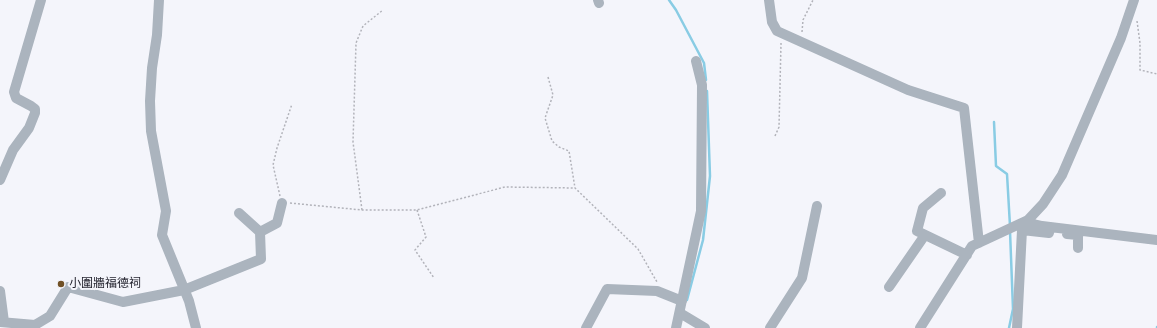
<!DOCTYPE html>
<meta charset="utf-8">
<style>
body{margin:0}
canvas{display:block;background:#f4f5fb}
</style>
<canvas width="1157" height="328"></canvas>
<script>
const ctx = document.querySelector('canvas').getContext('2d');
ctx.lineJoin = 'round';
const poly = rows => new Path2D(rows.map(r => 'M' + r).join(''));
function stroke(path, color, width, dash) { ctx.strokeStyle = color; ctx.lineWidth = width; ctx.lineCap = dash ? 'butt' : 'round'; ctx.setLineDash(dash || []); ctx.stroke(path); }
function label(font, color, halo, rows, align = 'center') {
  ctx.font = font + ' "PT Sans Narrow","Noto Sans TC",sans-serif'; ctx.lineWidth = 4; ctx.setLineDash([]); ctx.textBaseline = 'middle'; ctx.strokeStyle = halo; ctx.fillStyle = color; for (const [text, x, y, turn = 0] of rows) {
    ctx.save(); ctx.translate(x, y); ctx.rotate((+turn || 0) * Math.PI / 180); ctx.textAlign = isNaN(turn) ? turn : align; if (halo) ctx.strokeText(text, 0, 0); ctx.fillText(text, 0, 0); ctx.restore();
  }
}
const stream = poly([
 [669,0,676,10,704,63,706,80],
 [994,122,996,166,1007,174,1010,226],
 [687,300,703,240,710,176,707,91],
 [1009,328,1013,309,1010,231],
 [1157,328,1157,327]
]);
const path = poly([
 [1137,21,1140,43,1140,70,1157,74],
 [802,32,803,20,813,0],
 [548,77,553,95,545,118,552,141,559,147,569,151,575,188,638,249,657,282],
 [775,136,779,127,781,43],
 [280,196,273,165,277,148,292,104],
 [290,203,362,210,417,210,505,187,575,188],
 [362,210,353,142,356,43,363,26,383,10],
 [417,210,426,237,415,250,434,278]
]);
const minor = poly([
 [159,0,157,35,152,68,150,101,151,131,166,211,162,235,189,301,196,328],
 [598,0,599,3],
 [769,0,772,22,777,31,908,90,964,108,979,243],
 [0,180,13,150,29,128,35,113,35,109,31,106,16,98,14,92,41,0],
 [941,193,923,208,917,231,967,255],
 [239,213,260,232],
 [1025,222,1042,226,1157,240],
 [1022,230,1049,233],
 [1067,234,1078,235,1078,248],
 [889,287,925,235],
 [0,291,4,322],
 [680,313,705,328],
 [0,322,35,325,50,316,68,287,123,302,184,290,261,259,260,232,277,223,282,203],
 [586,328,607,289,657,291,682,301],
 [676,328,701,211,702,85,696,61],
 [770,328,802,278,817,206],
 [920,328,972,246,1028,220,1043,204,1062,175,1121,38,1134,0],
 [1017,328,1022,230,1020,224]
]);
const markers = [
 [61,284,4,"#705026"]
];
const poiNames = [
 ["小圍牆福德祠",69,284]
];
stroke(stream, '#89cce4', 2.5);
stroke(path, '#b2b3ba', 1.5, [2, 2]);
stroke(minor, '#abb4be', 10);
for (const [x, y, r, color] of markers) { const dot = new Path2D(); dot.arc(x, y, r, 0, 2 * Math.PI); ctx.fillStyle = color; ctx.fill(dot); stroke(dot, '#f4f5fb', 1.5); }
label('12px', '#252530', '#f4f5fb', poiNames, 'left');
</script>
